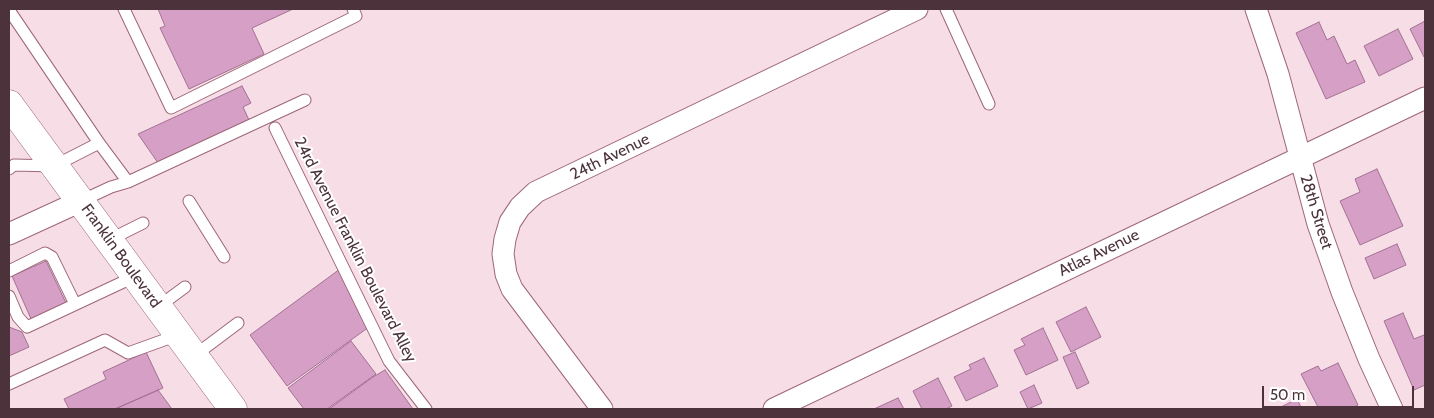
<!DOCTYPE html>
<style>
body{margin:0}
#map{position:relative;width:1434px;height:418px;overflow:hidden;background:#f7dde5;font-family:Cabin,sans-serif}
canvas{display:block}
.frame{position:absolute;inset:0;border:10px solid #4c333b;pointer-events:none}
.scale{position:absolute;left:1262px;top:386px;width:152px;height:22px;box-sizing:border-box;border:2px solid #4c333b;border-top:0;padding-left:6px;font-size:15px;line-height:18px;white-space:nowrap;color:#4c333b;-webkit-text-stroke:4px #fff;paint-order:stroke}
</style>
<div id="map">
<canvas width="1434" height="418"></canvas>
<div class="frame"></div>
<div class="scale">50 m</div>
</div>
<script>
const ctx = document.querySelector('canvas').getContext('2d');
ctx.lineJoin = 'round';
function fill(path, color) { ctx.fillStyle = color; ctx.fill(path, 'evenodd'); }
const poly = rows => new Path2D(rows.map(r => 'M' + r).join(''));
function stroke(path, color, width, dash) { ctx.strokeStyle = color; ctx.lineWidth = width; ctx.lineCap = dash ? 'butt' : 'round'; ctx.setLineDash(dash || []); ctx.stroke(path); }
function label(font, color, halo, rows, align = 'center') {
  ctx.font = font + ' Cabin,sans-serif'; ctx.lineWidth = 4; ctx.setLineDash([]); ctx.textBaseline = 'middle'; ctx.strokeStyle = halo; ctx.fillStyle = color; for (const [text, x, y, turn = 0] of rows) {
    ctx.save(); ctx.translate(x, y); ctx.rotate((+turn || 0) * Math.PI / 180); ctx.textAlign = isNaN(turn) ? turn : align; if (halo) ctx.strokeText(text, 0, 0); ctx.fillText(text, 0, 0); ctx.restore();
  }
}
const building = poly([
 [158,9,293,9,252,28,264,54,189,89,160,28,165,26,158,9],
 [1425,21,1425,56,1424,57,1410,29,1425,21],
 [1319,22,1327,40,1334,36,1347,64,1355,60,1365,82,1326,99,1296,33,1319,22],
 [1398,29,1413,59,1379,76,1364,46,1398,29],
 [242,86,251,103,243,107,249,120,158,163,138,134,242,86],
 [1377,169,1403,226,1360,245,1340,201,1360,192,1355,179,1377,169],
 [1397,244,1406,265,1374,279,1365,258,1397,244],
 [46,261,67,305,32,321,12,276,46,261],
 [340,269,369,327,287,386,250,335,340,269],
 [1086,307,1101,337,1071,352,1056,322,1086,307],
 [1403,313,1414,339,1424,335,1425,338,1425,385,1414,390,1384,321,1403,313],
 [9,327,22,332,29,347,9,356,9,327],
 [1043,328,1058,360,1026,375,1014,350,1025,345,1021,339,1043,328],
 [351,341,376,374,327,409,304,409,288,388,351,341],
 [146,352,163,388,115,409,69,409,64,399,106,379,103,372,146,352],
 [1075,352,1089,383,1077,389,1063,357,1075,352],
 [984,358,998,386,966,401,954,377,971,369,969,365,984,358],
 [1338,363,1358,405,1350,409,1319,409,1301,374,1318,366,1321,371,1338,363],
 [385,370,413,409,329,409,373,377,385,370],
 [938,378,952,406,946,409,922,409,913,391,938,378],
 [1034,385,1042,403,1028,409,1020,392,1034,385],
 [158,390,172,409,115,409,158,390],
 [898,398,904,409,874,409,898,398],
 [1297,399,1302,409,1277,409,1297,399]
]);
const lane = poly([
 [124,9,171,108,356,16,353,9],
 [946,9,989,104],
 [9,10,99,143,128,182],
 [275,128,389,361,426,409],
 [9,169,14,165,54,166,99,143],
 [81,201,111,187,128,182,305,100],
 [189,201,224,257],
 [109,240,143,223],
 [9,271,45,253,52,257,75,304],
 [9,296,18,317,27,327,136,276],
 [158,307,185,287],
 [194,356,238,323],
 [9,384,105,340,128,353,178,335]
]);
const street = poly([
 [1256,9,1278,74,1318,224,1342,292,1369,359,1392,409],
 [9,234,81,201],
 [602,409,512,289,506,274,503,254,505,239,510,222,520,207,536,192,917,9],
 [774,409,1425,98]
]);
const secondary = poly([
 [9,104,233,409]
]);
const streetNames = [
 ["24th Avenue",610,157,-26],
 ["28th Street",1316,212,73],
 ["24rd Avenue Franklin Boulevard Alley",355,250,63],
 ["Atlas Avenue",1099,253,-26],
 ["Franklin Boulevard",121,256,54]
];
fill(building, '#d69fc5');
stroke(building, '#a27193', 1);
stroke(lane, '#9e6678', 13);
stroke(street, '#9e6678', 23);
stroke(secondary, '#9e6678', 29);
stroke(lane, '#fff', 11);
stroke(street, '#fff', 21);
stroke(secondary, '#fff', 28);
label('16px', '#4c333b', '#fff', streetNames);
</script>
